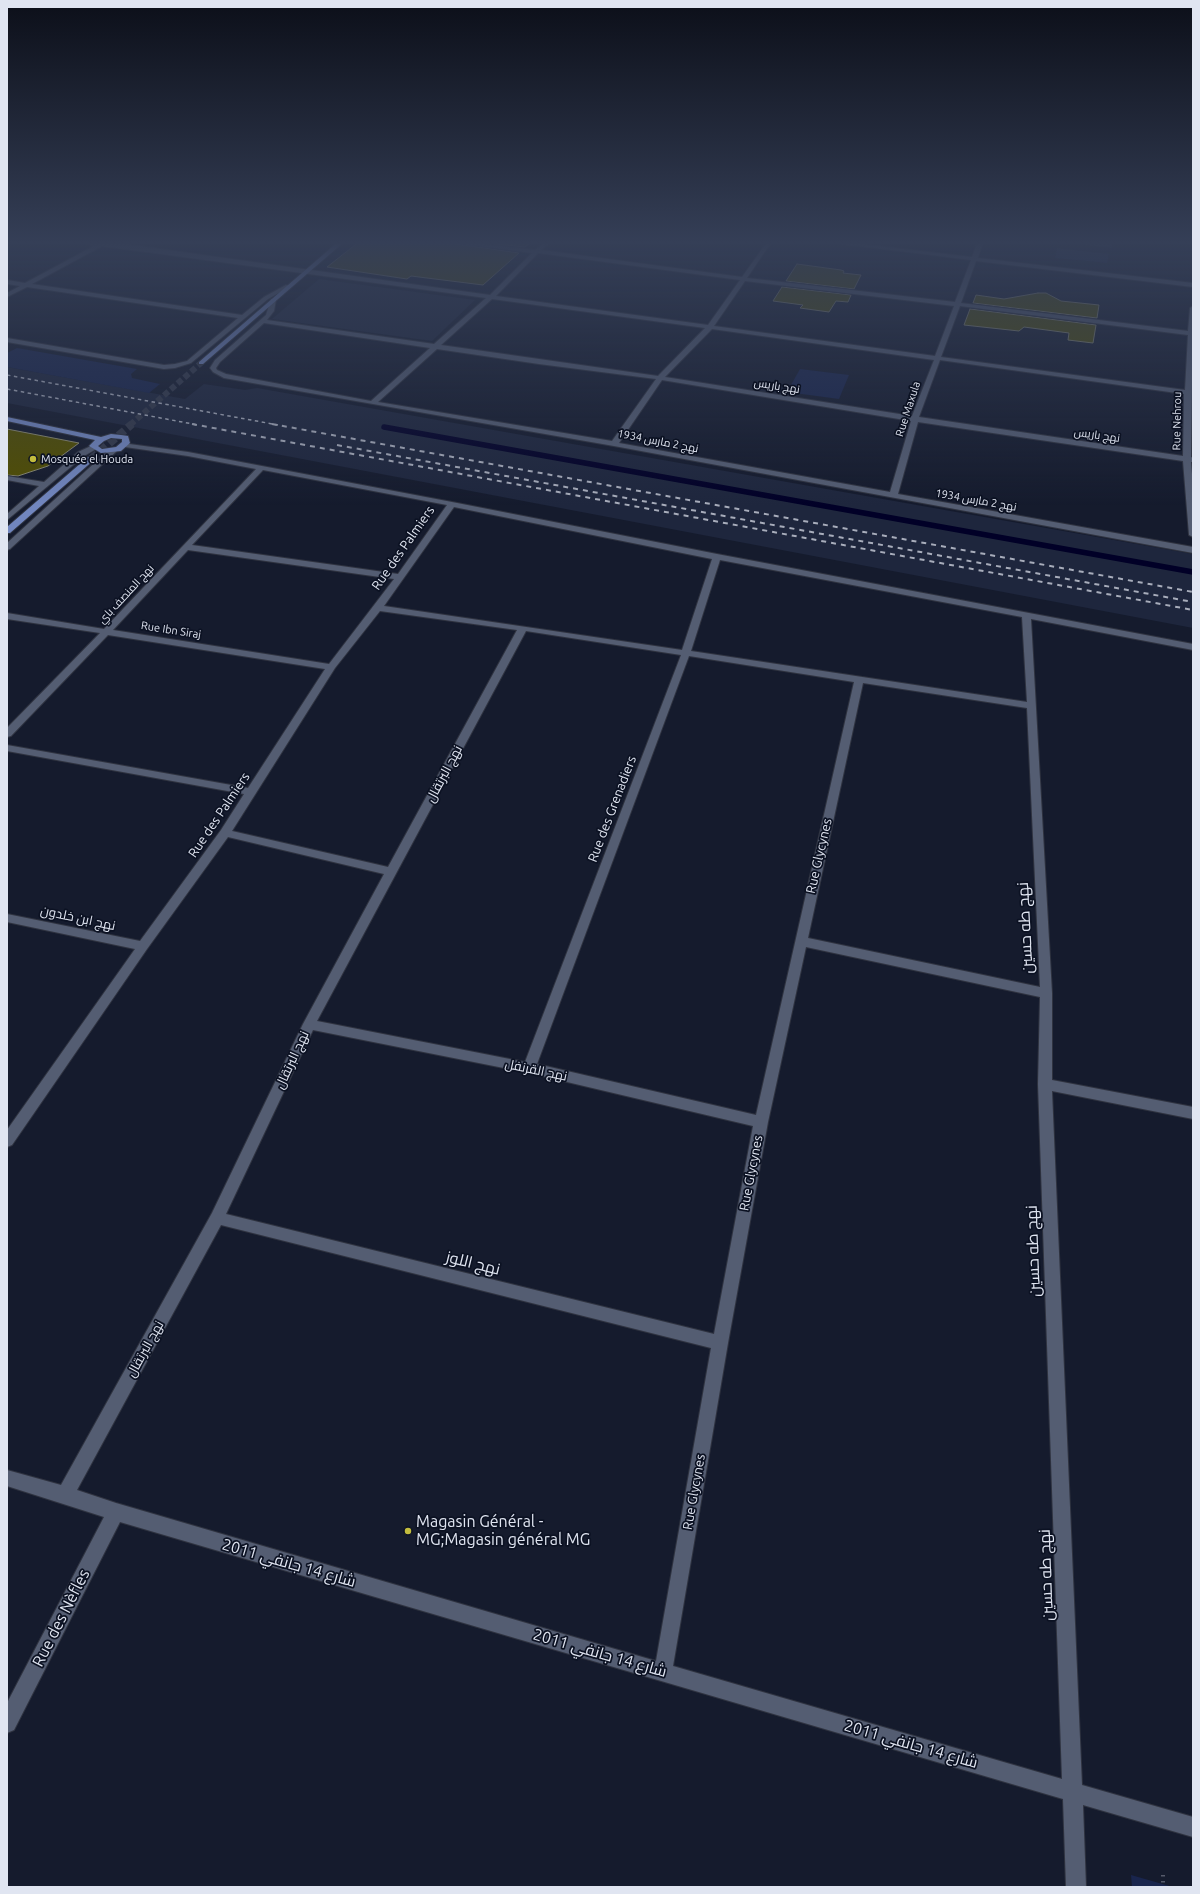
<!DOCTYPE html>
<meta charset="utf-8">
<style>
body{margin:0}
#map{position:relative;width:1200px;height:1894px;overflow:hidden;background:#151b2d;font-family:Ubuntu,sans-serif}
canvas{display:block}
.frame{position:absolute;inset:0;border:8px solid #e0e5f1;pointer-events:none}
</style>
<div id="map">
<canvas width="1200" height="1894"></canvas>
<div class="frame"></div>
</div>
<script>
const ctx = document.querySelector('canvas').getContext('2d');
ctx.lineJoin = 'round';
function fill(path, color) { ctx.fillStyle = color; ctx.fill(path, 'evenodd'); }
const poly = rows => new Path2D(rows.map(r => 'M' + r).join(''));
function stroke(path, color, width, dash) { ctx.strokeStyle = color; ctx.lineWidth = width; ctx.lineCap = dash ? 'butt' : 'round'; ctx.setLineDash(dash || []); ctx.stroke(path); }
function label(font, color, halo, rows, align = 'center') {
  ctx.font = font + ' Ubuntu,Cairo,sans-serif'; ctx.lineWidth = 3.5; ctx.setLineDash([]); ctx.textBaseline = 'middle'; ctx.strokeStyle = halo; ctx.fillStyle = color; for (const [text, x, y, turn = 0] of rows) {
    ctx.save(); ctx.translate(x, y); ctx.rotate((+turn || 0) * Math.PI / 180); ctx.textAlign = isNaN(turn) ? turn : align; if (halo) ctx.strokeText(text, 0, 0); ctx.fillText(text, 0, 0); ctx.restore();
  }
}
const built = poly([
 [319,279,475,300,432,341,272,319],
 [7,367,185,399,204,384,245,390,257,388,1193,554,1193,628,7,403]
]);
const green = poly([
 [1056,241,1112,241,1112,248],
 [1057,248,1109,254,1107,263,1055,258],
 [17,348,137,369,131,374,132,378,160,384,149,393,7,367,7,353],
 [800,369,849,375,839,399,787,392],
 [1131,1875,1173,1887,1132,1887]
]);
const stream = poly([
 [384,427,1193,572]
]);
const building = poly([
 [360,241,454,241,457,244,519,253,483,285,411,276,407,279,327,267,360,241],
 [464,241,533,241,525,247,464,241],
 [797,264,841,270,844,271,843,273,861,275,854,289,786,281,797,264],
 [782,287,851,295,848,302,836,301,829,312,800,308,803,305,773,301,782,287],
 [1038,293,1046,293,1061,301,1099,305,1097,318,973,303,976,295,1004,299,1038,293],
 [970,309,1096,325,1093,343,1068,340,1069,333,1024,327,1019,331,964,325,970,309],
 [7,429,79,443,48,466,18,476,7,475,7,429]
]);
const majorTunnelFar1 = poly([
 [130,425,201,363]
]);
const majorTunnel = poly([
 [91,459,132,424]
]);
const path = poly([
 [1163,1875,1163,1887]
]);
const minor = poly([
 [79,241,103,241,490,295,532,253,457,243,455,241,535,250,547,241,552,241,541,250,742,277,768,241,772,241,747,278,955,302,971,260,820,241,833,241,972,257,978,241,983,241,978,258,1193,283,1193,287,976,261,961,303,1188,331,1190,308,1193,306,1191,457,1193,458,1193,462,1191,462,1193,486,1193,537,1189,535,1183,461,918,422,898,494,1193,547,1193,553,614,446,224,378,213,372,210,368,215,360,266,315,271,299,276,300,274,311,267,320,434,344,486,298,102,246,32,284,242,315,264,297,286,285,291,286,268,299,191,363,175,368,164,369,7,342,7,338,164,365,175,364,187,361,238,318,27,287,7,297,7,293,20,286,7,284,7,280,25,283,96,245,81,243,79,241],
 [538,253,740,280,708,325,496,296,538,253],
 [745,281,954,306,935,356,714,326,745,281],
 [492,299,705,328,658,376,441,345,492,299],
 [960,306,1188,335,1185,390,941,357,960,306],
 [264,323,430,348,371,401,226,374,217,370,216,368,220,362,264,323],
 [712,329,934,360,912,416,665,377,712,329],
 [437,349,539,364,656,379,612,441,378,402,437,349],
 [940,360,1184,394,1183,456,919,417,940,360],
 [662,380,911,421,890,492,619,443,662,380],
 [122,443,188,452,452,502,717,554,1193,644,1193,650,1031,619,1052,993,1052,1080,1193,1107,1193,1119,1052,1091,1082,1785,1193,1817,1193,1837,1083,1805,1086,1887,1066,1887,1063,1799,120,1522,14,1730,7,1733,7,1703,104,1517,7,1486,7,1470,61,1485,212,1213,303,1024,384,874,228,837,147,949,12,1145,7,1147,7,1130,135,949,7,922,7,914,140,941,221,830,244,794,7,751,7,745,248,788,325,669,108,635,11,736,7,737,7,728,100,633,7,619,7,613,104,629,256,469,188,456,125,447,121,445,122,443],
 [263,470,447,505,398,574,192,545,263,470],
 [454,507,712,559,682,650,384,606,454,507],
 [188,550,394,579,329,664,113,630,188,550],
 [720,560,1022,617,1027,702,691,651,720,560],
 [380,611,517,630,388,867,232,831,335,668,380,611],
 [526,631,681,655,525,1062,317,1021,526,631],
 [689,656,854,682,756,1115,537,1064,689,656],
 [863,683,1027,708,1040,987,808,938,863,683],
 [806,947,1040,997,1038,1084,1062,1779,673,1666,728,1343,768,1122,806,947],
 [313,1030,529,1073,753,1126,714,1334,226,1214,313,1030],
 [221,1225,711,1348,656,1661,116,1503,77,1490,221,1225],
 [91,446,98,448,84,456,7,520,7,514,39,486,7,480,7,476,44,482,78,452,91,446],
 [111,448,118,450,10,549,7,550,7,543,111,448]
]);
const major = poly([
 [339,241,345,241,203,364,199,364,199,362,339,241],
 [7,417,101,437,111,434,121,435,128,436,130,443,121,451,101,453,89,446,95,440,7,421,7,417],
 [111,438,122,439,122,442,116,447,102,449,98,446,104,441,111,438],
 [88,457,95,459,10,533,7,533,7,527,88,457]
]);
const railFar1 = poly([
 [7,375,278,425],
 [7,389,198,425]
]);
const rail = poly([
 [192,424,1193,610],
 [272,424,1193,592],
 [337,445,1193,602]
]);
const markers = [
 [33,459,4,"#c3bd3e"],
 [408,1531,4,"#c3bd3e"]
];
const farStreetnames = [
 ["نهج باريس",777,386,9],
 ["Rue Maxula",908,409,-72],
 ["Rue Nehrou",1177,421,-89],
 ["نهج باريس",1097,435,8],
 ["نهج 2 مارس 1934",658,441,11],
 ["نهج 2 مارس 1934",976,500,10],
 ["نهج المنصف باي",126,594,-47],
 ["Rue Ibn Siraj",171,630,9]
];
const farPoinames = [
 ["Mosquée el Houda",41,459]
];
const streetNames = [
 ["Rue des Palmiers",403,548,-55],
 ["نهج البرتقال",444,774,-62],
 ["Rue des Grenadiers",612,809,-69],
 ["Rue des Palmiers",219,815,-56],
 ["Rue Glycynes",819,856,-77],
 ["نهج ابن خلدون",78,918,12],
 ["نهج البرتقال",292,1060,-65],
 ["نهج القرنفل",536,1070,12],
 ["Rue Glycynes",751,1173,-79],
 ["نهج البرتقال",145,1349,-61],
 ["Rue Glycynes",694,1492,-80]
];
const nearStreetnames = [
 ["نهج طه حسين",1025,928,-93],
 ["نهج طه حسين",1033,1251,-92],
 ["نهج اللوز",473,1263,14],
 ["شارع 14 جانفي 2011",289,1563,16],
 ["نهج طه حسين",1046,1575,-92],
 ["Rue des Nèfles",61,1618,-63],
 ["شارع 14 جانفي 2011",600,1653,16],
 ["شارع 14 جانفي 2011",911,1744,16]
];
const nearPoinames = [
 ["Magasin Général -",416,1522],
 ["MG;Magasin général MG",416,1540]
];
fill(built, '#1e263d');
fill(green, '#19254d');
stroke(stream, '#010027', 5.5);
fill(building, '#514e01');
stroke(building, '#898870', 1);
stroke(majorTunnelFar1, '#33394a', 6, [6, 3]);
stroke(majorTunnel, '#33394a', 8, [8, 4]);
stroke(minor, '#2f3340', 2);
stroke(major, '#2f3340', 2);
stroke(path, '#555a6a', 4, [1.5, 4.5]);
fill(minor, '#545d72');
fill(major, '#7186bf');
stroke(railFar1, '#a8adbb', 1.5, [3.5, 3.5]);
stroke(rail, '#a8adbb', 2, [5, 5]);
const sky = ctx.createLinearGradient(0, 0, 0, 506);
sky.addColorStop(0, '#0c0f19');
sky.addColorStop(0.48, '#353f57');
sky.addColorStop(1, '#353f5700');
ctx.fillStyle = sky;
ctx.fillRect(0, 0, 1200, 506);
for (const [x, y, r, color] of markers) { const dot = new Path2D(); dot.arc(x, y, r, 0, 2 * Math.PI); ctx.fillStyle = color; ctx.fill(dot); stroke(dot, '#0c1223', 1.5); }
label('11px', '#e0e5f1', '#0c1223', farStreetnames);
label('11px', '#e0e5f1', '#0c1223', farPoinames, 'left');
label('13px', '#e0e5f1', '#0c1223', streetNames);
label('16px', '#e0e5f1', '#0c1223', nearStreetnames);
label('16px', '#e0e5f1', '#0c1223', nearPoinames, 'left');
</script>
